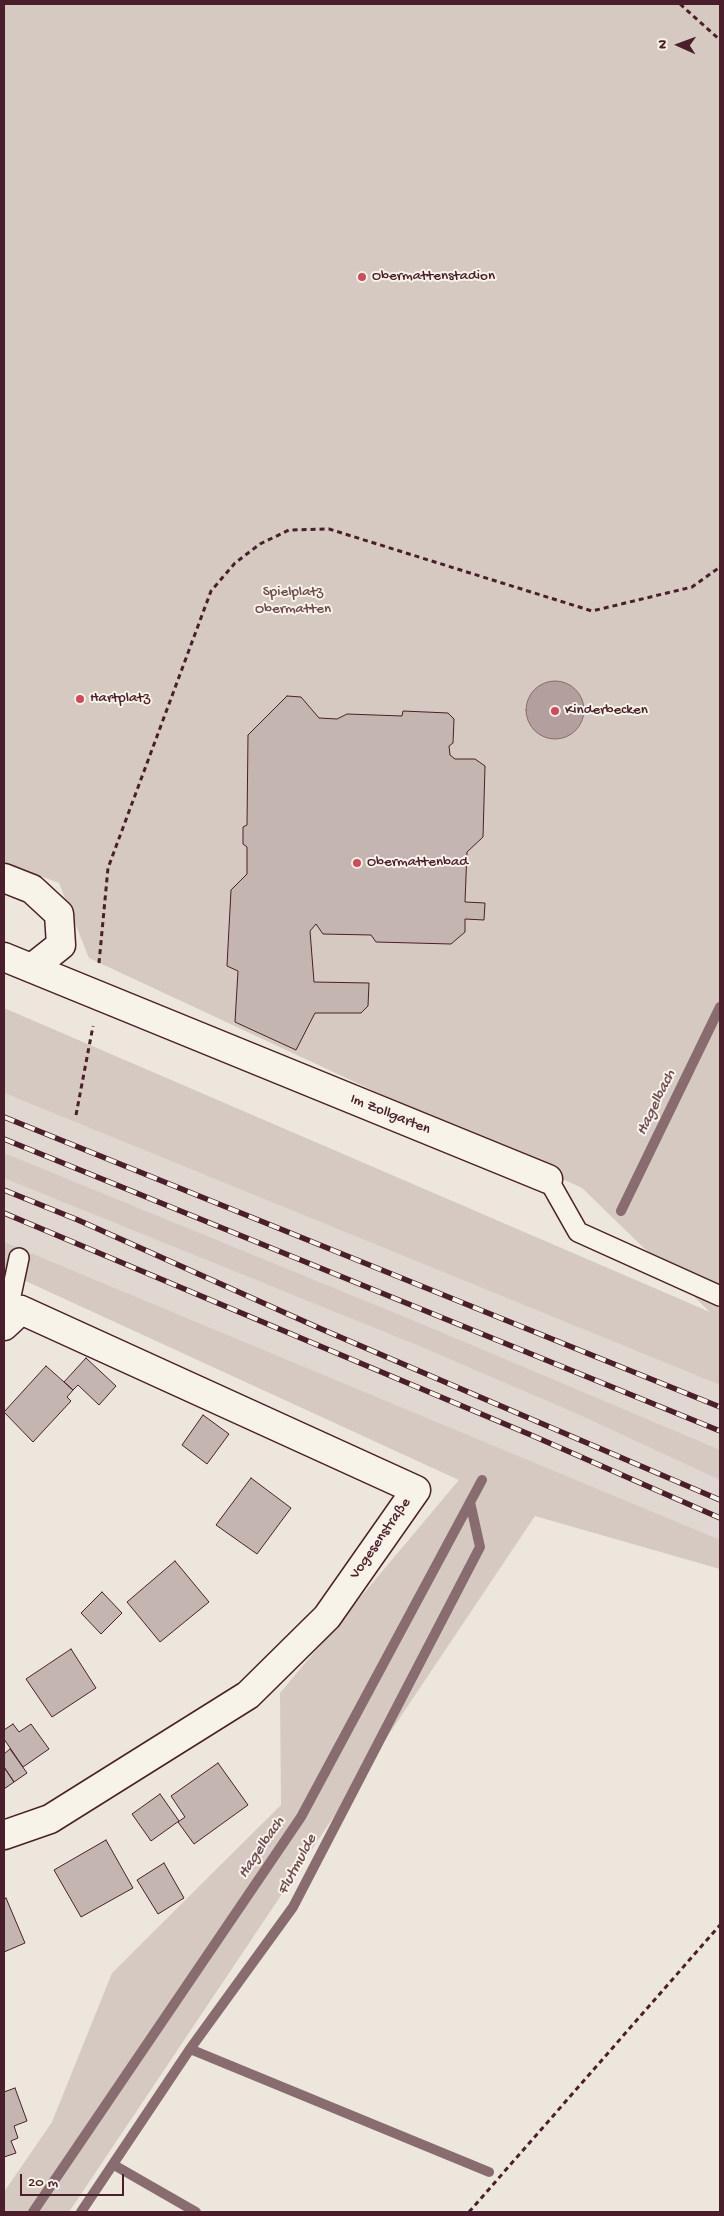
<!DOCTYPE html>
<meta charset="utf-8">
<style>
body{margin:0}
#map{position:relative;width:724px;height:2216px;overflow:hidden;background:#ece6dd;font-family:"Gochi Hand",sans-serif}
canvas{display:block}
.frame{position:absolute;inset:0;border:5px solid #4a1f2b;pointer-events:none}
.north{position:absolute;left:654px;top:20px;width:50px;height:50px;-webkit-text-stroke:4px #f7f3e8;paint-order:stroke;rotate:272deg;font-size:14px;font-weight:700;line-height:20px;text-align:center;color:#4a1f2b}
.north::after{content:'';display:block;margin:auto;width:18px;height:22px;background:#4a1f2b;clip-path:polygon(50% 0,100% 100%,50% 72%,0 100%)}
.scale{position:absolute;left:20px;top:2174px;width:104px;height:22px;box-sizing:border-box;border:2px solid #4a1f2b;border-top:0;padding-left:6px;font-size:15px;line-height:18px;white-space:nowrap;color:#4a1f2b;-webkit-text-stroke:4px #f7f3e8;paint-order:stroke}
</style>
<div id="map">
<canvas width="724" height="2216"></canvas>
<div class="frame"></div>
<div class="north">N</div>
<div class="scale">20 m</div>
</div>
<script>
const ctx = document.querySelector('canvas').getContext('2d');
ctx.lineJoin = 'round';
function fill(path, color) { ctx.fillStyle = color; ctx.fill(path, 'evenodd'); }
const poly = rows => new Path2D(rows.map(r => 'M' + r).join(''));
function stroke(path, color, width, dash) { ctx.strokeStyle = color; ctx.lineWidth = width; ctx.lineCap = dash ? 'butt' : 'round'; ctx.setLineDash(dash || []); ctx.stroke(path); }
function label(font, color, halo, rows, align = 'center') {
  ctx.font = font + ' "Gochi Hand",sans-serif'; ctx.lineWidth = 4; ctx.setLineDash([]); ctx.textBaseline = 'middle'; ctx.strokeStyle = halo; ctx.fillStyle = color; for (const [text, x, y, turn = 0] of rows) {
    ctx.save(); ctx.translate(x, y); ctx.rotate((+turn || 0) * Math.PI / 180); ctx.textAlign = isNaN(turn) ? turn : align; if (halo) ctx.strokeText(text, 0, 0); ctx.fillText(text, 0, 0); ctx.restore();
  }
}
const built = poly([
 [4,1093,720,1385,720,1569,459,1480,4,1271]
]);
const green = poly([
 [4,4,720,4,720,1280,717,1294,720,1296,720,1385,4,1093,4,1008,710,1312,582,1188,89,958,59,883,4,862],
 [4,1153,429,1327,720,1450,720,1480,580,1415,417,1345,4,1178],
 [4,1242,720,1540,720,1569,535,1516,69,2212,4,2212,4,2192,52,2122,112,1973,281,1805,280,1693,459,1480,4,1271]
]);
const water = poly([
 '526 710a29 29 0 1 1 58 0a29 29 0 1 1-58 0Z'
]);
const stream = poly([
 [621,1211,720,1007],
 [190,2049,489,2172],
 [114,2165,196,2212],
 [33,2212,301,1817,482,1480],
 [81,2212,190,2049,293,1907,480,1547,470,1502]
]);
const building = poly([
 [287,696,301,697,319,718,337,719,347,714,402,716,403,711,448,713,454,719,453,743,449,746,450,755,455,759,475,759,485,766,483,837,467,852,465,902,485,903,484,920,465,919,465,932,451,944,376,942,371,935,323,934,316,924,310,931,314,982,369,983,368,1006,361,1013,315,1013,296,1050,235,1022,238,971,227,966,231,890,247,874,247,847,243,844,243,827,247,825,248,735,287,696],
 [86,1358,116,1386,99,1405,78,1385,73,1390,64,1382,86,1358],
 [46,1366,73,1390,67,1397,71,1401,33,1442,4,1412,46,1366],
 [203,1415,229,1434,207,1464,182,1445,203,1415],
 [251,1478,291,1508,257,1554,216,1525,251,1478],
 [175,1561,209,1602,160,1642,127,1602,175,1561],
 [102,1592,122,1613,101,1634,81,1613,102,1592],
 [71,1649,96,1688,52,1717,26,1679,71,1649],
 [13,1724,19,1732,31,1724,49,1749,23,1767,4,1739,4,1730,13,1724],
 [10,1749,27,1773,14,1782,4,1767,4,1754,10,1749],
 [218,1763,248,1805,194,1844,178,1822,185,1817,171,1796,218,1763],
 [4,1767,14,1782,4,1789,4,1767],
 [160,1794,179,1821,151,1841,132,1814,160,1794],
 [106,1840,133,1888,81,1917,54,1870,106,1840],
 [164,1863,184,1898,158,1914,137,1880,164,1863],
 [6,1898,25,1943,4,1952,4,1900,6,1898],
 [15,2088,27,2121,14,2126,18,2138,11,2141,16,2153,4,2157,4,2092,15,2088]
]);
const path = poly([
 [680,4,720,40],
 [99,963,108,868,211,591,235,563,260,544,289,530,329,529,592,611,692,587,720,567],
 [76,1115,93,1026],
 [469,2212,720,1925]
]);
const lane = poly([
 [548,1179,578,1232,720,1296],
 [5,1324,19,1258]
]);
const street = poly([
 [4,878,32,889,59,914,61,945,32,968],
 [4,957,548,1179],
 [4,1326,21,1310,416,1490,327,1617,248,1695,50,1819,4,1835]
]);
const rail = poly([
 [4,1117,720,1407],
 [4,1139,720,1431],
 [4,1190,78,1220,319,1328,720,1500],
 [4,1213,531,1435,720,1518]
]);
const markers = [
 [362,277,5,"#d1495b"],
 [80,699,5,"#d1495b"],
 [555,711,5,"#d1495b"],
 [357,863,5,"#d1495b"]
];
const poiNames = [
 ["Obermattenstadion",372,277],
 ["Hartplatz",90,699],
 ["Kinderbecken",565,711],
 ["Obermattenbad",367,863]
];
const parkNames = [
 ["Spielplatz",293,593],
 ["Obermatten",293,610]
];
const streetNames = [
 ["Im Zollgarten",390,1115,22],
 ["Vogesenstraße",381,1539,-55]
];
const waterNames = [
 ["Hagelbach",657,1103,-64],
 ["Hagelbach",262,1848,-56],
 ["Flutmulde",298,1865,-62]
];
fill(built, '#e0d7d0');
fill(green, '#d5c9c2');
fill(water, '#b39f9d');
stroke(water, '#896c6f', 1);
stroke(stream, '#896c6f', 10);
fill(building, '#c4b5b0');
stroke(building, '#4a1f2b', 1);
stroke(lane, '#4a1f2b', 22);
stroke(street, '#4a1f2b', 31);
stroke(path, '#4a1f2b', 3, [5, 4]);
stroke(lane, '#f7f3e8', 19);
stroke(street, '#f7f3e8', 28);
stroke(rail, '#4a1f2b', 5.5);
stroke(rail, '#f7f3e8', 4, [11]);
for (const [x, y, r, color] of markers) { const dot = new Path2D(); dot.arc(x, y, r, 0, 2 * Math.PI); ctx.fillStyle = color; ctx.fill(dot); stroke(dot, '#f7f3e8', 2); }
label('15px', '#4a1f2b', '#f7f3e8', poiNames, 'left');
label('15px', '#6d4a51', '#f7f3e8', parkNames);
label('15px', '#4a1f2b', '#f7f3e8', streetNames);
label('italic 16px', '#6f4c53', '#f7f3e8', waterNames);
</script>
